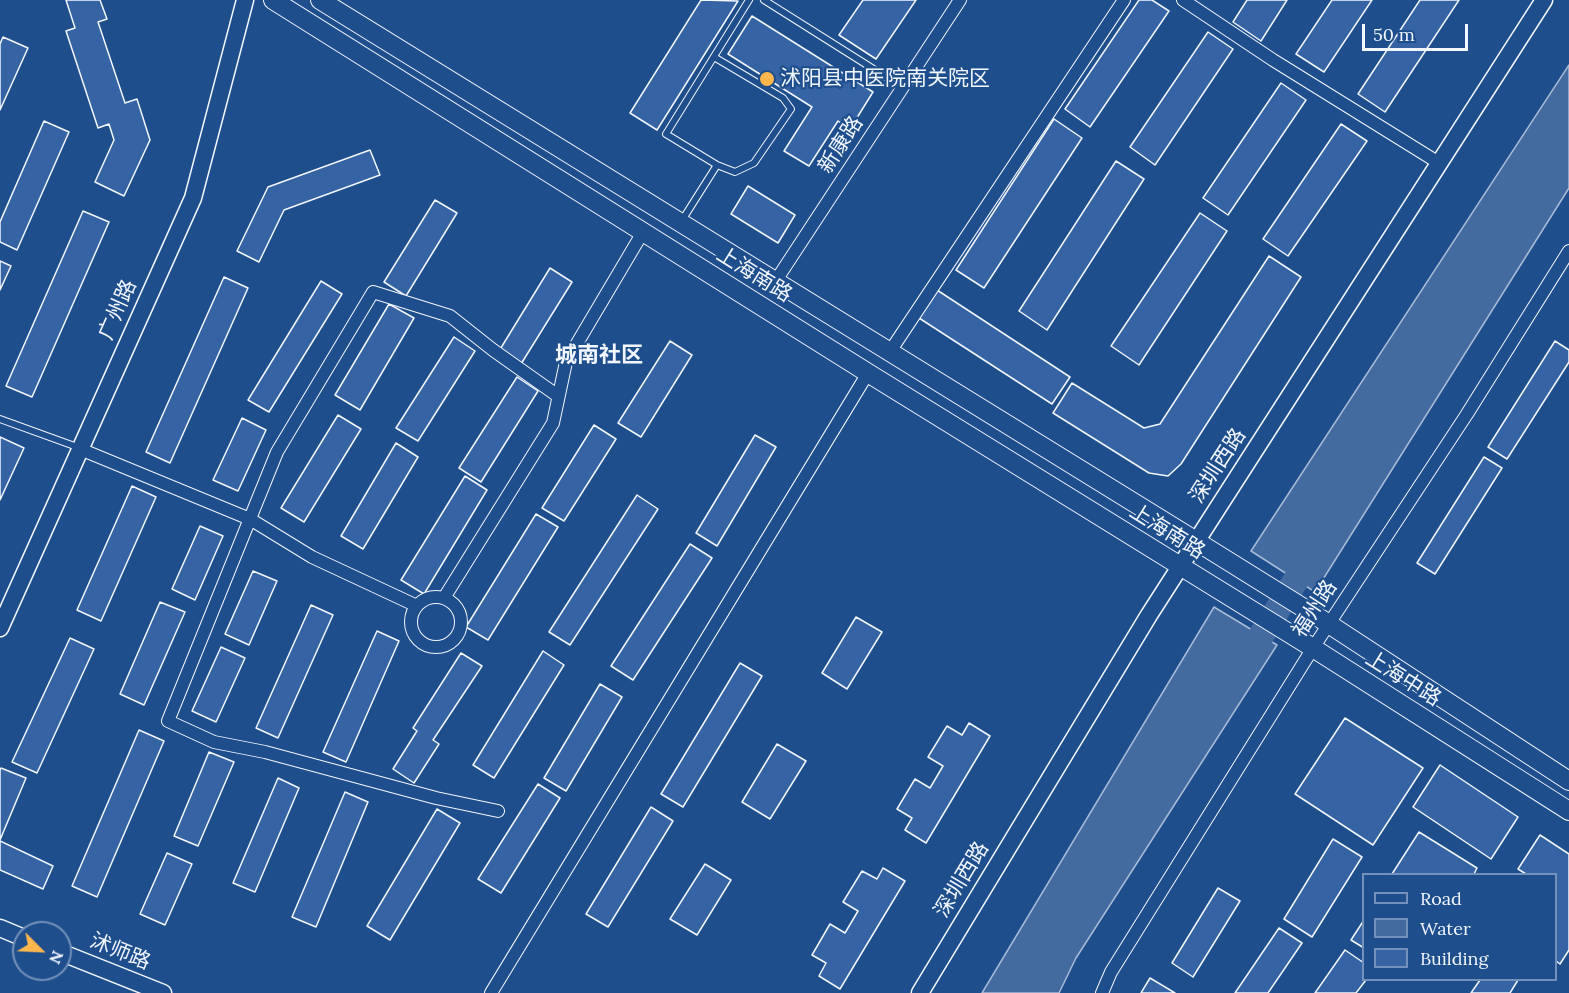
<!DOCTYPE html>
<meta charset="utf-8">
<style>
body{margin:0}
#map{position:relative;width:1569px;height:993px;overflow:hidden;background:#1f4e8c;font-family:Lora,serif}
canvas{display:block}
.legend{position:absolute;left:1362px;top:873px;width:195px;height:108px;box-sizing:border-box;background:#1f4e8c;border:2px solid #7391ba;margin:0;padding:8px 10px;list-style:none;font-size:18px;color:#f2f6ff}
.legend li{display:flex;align-items:center;gap:12px;height:30px}
.legend b{width:30px;border:2px solid #7391ba}
.north{position:absolute;left:12px;top:921px;width:60px;height:60px;box-sizing:border-box;background:#1f4e8c;border:2px solid #7391ba;border-radius:50%;rotate:114deg;font-size:16px;font-weight:700;line-height:24px;text-align:center;color:#f2f6ff}
.north::after{content:'';display:block;margin:auto;width:21px;height:27px;background:#ffb74d;clip-path:polygon(50% 0,100% 100%,50% 72%,0 100%)}
.scale{position:absolute;left:1362px;top:24px;width:106px;height:27px;box-sizing:border-box;border:3px solid #f2f6ff;border-top:0;padding-left:8px;font-size:18px;line-height:21px;white-space:nowrap;color:#f2f6ff;-webkit-text-stroke:4px #1f4e8c;paint-order:stroke}
</style>
<div id="map">
<canvas width="1569" height="993"></canvas>
<ul class="legend">
<li><b style="height:8px;background:#1f4e8c"></b>Road</li>
<li><b style="height:16px;background:#446ba0"></b>Water</li>
<li><b style="height:16px;background:#3563a3"></b>Building</li>
</ul>
<div class="north">N</div>
<div class="scale">50 m</div>
</div>
<script>
const ctx = document.querySelector('canvas').getContext('2d');
ctx.lineJoin = 'round';
function fill(path, color) { ctx.fillStyle = color; ctx.fill(path, 'evenodd'); }
const poly = rows => new Path2D(rows.map(r => 'M' + r).join(''));
function stroke(path, color, width, dash) { ctx.strokeStyle = color; ctx.lineWidth = width; ctx.lineCap = dash ? 'butt' : 'round'; ctx.setLineDash(dash || []); ctx.stroke(path); }
function label(font, color, halo, rows, align = 'center') {
  ctx.font = font + ' Lora,"Noto Sans SC",serif'; ctx.lineWidth = 4.5; ctx.setLineDash([]); ctx.textBaseline = 'middle'; ctx.strokeStyle = halo; ctx.fillStyle = color; for (const [text, x, y, turn = 0] of rows) {
    ctx.save(); ctx.translate(x, y); ctx.rotate((+turn || 0) * Math.PI / 180); ctx.textAlign = isNaN(turn) ? turn : align; if (halo) ctx.strokeText(text, 0, 0); ctx.fillText(text, 0, 0); ctx.restore();
  }
}
const water = poly([
 [1569,65,1569,188,1315,592,1251,551,1569,65],
 [1214,607,1277,645,1076,958,1059,993,982,993,1214,607]
]);
const river = poly([
 [1243,665,1314,551]
]);
const building = poly([
 [66,0,100,0,107,19,98,22,125,103,137,99,150,140,124,196,95,182,114,140,109,124,98,128,66,31,75,28,66,0],
 [701,0,738,1,657,130,630,113,701,0],
 [863,0,916,0,876,59,839,35,863,0],
 [1139,0,1152,0,1169,11,1090,127,1065,109,1139,0],
 [1247,0,1287,0,1261,41,1233,22,1247,0],
 [1332,0,1372,0,1324,72,1296,54,1332,0],
 [1420,0,1459,0,1385,112,1358,94,1420,0],
 [752,16,873,92,850,129,838,121,809,166,784,151,812,107,728,54,752,16],
 [1208,32,1233,49,1155,165,1130,147,1208,32],
 [3,37,28,48,0,110,0,44,3,37],
 [1281,83,1306,100,1228,215,1203,198,1281,83],
 [1054,119,1082,138,984,288,956,270,1054,119],
 [44,121,69,132,17,250,0,242,0,222,44,121],
 [1341,124,1367,141,1288,256,1263,239,1341,124],
 [370,150,380,175,284,210,259,262,237,251,268,187,370,150],
 [1116,161,1144,179,1047,330,1019,311,1116,161],
 [748,186,795,215,778,243,731,214,748,186],
 [435,200,457,213,406,296,384,282,435,200],
 [83,211,109,222,32,397,6,386,83,211],
 [1200,213,1227,231,1139,365,1111,346,1200,213],
 [1269,256,1301,277,1181,464,1168,476,1149,473,1053,413,1072,383,1144,428,1160,424,1269,256],
 [0,261,11,266,0,290,0,261],
 [550,268,572,282,521,364,499,351,550,268],
 [224,277,248,288,170,463,146,452,224,277],
 [321,281,342,294,269,412,248,400,321,281],
 [937,290,1070,377,1052,404,919,318,937,290],
 [389,304,414,318,360,410,335,395,389,304],
 [454,337,475,351,418,441,396,428,454,337],
 [670,341,692,355,641,437,618,423,670,341],
 [1555,341,1569,350,1569,362,1507,459,1488,447,1555,341],
 [517,377,538,391,481,482,459,468,517,377],
 [338,415,361,429,304,522,281,508,338,415],
 [242,418,266,430,238,491,213,480,242,418],
 [594,425,616,439,564,521,542,508,594,425],
 [755,435,776,447,717,546,696,533,755,435],
 [0,437,24,448,0,500,0,437],
 [396,443,418,457,363,549,341,536,396,443],
 [1484,457,1502,468,1435,574,1417,563,1484,457],
 [465,476,487,490,424,594,401,580,465,476],
 [132,486,156,497,101,621,77,610,132,486],
 [637,495,658,509,570,645,549,632,637,495],
 [536,514,558,527,488,640,466,627,536,514],
 [200,526,223,536,195,600,172,589,200,526],
 [690,544,712,558,633,680,611,666,690,544],
 [253,571,277,581,249,645,225,634,253,571],
 [160,602,185,612,144,705,120,694,160,602],
 [311,605,333,615,278,738,256,728,311,605],
 [856,617,882,632,847,689,822,673,856,617],
 [377,631,399,641,346,762,323,752,377,631],
 [70,638,94,649,37,773,12,762,70,638],
 [221,647,245,658,216,722,192,711,221,647],
 [543,651,564,665,494,778,473,765,543,651],
 [461,653,482,666,433,740,439,744,414,783,393,769,417,731,413,728,461,653],
 [740,663,762,676,683,807,661,794,740,663],
 [600,684,622,697,566,791,544,778,600,684],
 [1345,718,1423,768,1373,845,1295,794,1345,718],
 [969,723,990,736,926,843,905,830,912,818,897,809,915,779,930,788,943,766,928,757,947,726,962,735,969,723],
 [139,730,164,741,97,897,72,886,139,730],
 [777,744,806,761,770,819,742,802,777,744],
 [209,752,234,762,198,846,174,836,209,752],
 [1440,765,1518,817,1491,859,1413,807,1440,765],
 [1,768,26,778,0,840,0,770,1,768],
 [278,778,299,788,255,892,233,883,278,778],
 [538,784,560,798,501,893,478,879,538,784],
 [345,792,368,802,316,927,292,917,345,792],
 [651,807,673,821,608,927,586,914,651,807],
 [437,809,460,823,390,940,367,926,437,809],
 [1419,832,1477,868,1474,874,1392,874,1419,832],
 [1540,835,1569,854,1569,950,1560,964,1556,961,1556,874,1526,874,1518,869,1540,835],
 [1333,839,1362,857,1312,937,1284,919,1333,839],
 [0,841,53,866,43,889,0,870,0,841],
 [167,853,192,864,165,925,140,914,167,853],
 [705,864,731,880,697,935,670,919,705,864],
 [883,868,905,881,840,989,819,976,826,963,812,955,830,924,845,933,858,911,843,902,862,871,877,879,883,868],
 [1218,888,1240,901,1193,977,1172,963,1218,888],
 [1364,920,1364,948,1351,940,1364,920],
 [1279,928,1302,943,1268,993,1235,993,1279,928],
 [1345,950,1364,963,1364,980,1366,980,1356,993,1315,993,1345,950],
 [1150,978,1175,993,1141,993,1150,978],
 [1480,980,1518,980,1510,993,1471,993,1480,980]
]);
const service = poly([
 [764,0,902,87],
 [714,57,783,98,791,109,754,163,735,172,717,165],
 [681,222,717,165,666,134,749,0],
 [0,419,80,448]
]);
const minor = poly([
 [1183,0,1273,60,1439,163],
 [775,282,960,0],
 [889,353,1124,0],
 [80,449,250,519,312,557,417,606],
 '411 622a25 25 0 1 1 50 0a25 25 0 1 1-50 0Z',
 [444,598,553,423,566,362,643,232],
 [498,811,436,798,265,752,214,742,168,721,277,452,373,292,450,316,493,350,558,396],
 [491,993,868,373],
 [1102,993,1111,972,1313,648,1467,414,1569,251]
]);
const tertiary = poly([
 [0,628,193,198,245,0],
 [0,928,24,938],
 [60,952,163,993],
 [920,993,1149,615,1544,0]
]);
const secondary = poly([
 [273,0,868,373,1313,648,1569,811],
 [320,0,1196,541,1318,617,1569,781]
]);
const markers = [
 [767,79,8,"#ffb74d"]
];
const poiNames = [
 ["沭阳县中医院南关院区",780,79]
];
const streetNames = [
 ["新康路",841,145,-57],
 ["上海南路",754,275,32],
 ["广州路",118,310,-66],
 ["深圳西路",1218,466,-57],
 ["上海南路",1167,532,32],
 ["福州路",1315,609,-57],
 ["上海中路",1403,679,32],
 ["深圳西路",962,880,-59],
 ["沭师路",120,952,22]
];
const neighbourhoodNames = [
 ["城南社区",599,356]
];
fill(water, '#446ba0');
stroke(water, '#a8bbd7', 1.5);
stroke(river, '#446ba0', 26);
fill(building, '#3563a3');
stroke(building, '#f2f6ff', 1.5);
stroke(service, '#f2f6ff', 8);
stroke(minor, '#f2f6ff', 14);
stroke(tertiary, '#f2f6ff', 19);
stroke(secondary, '#f2f6ff', 20);
stroke(service, '#1f4e8c', 6);
stroke(minor, '#1f4e8c', 12);
stroke(tertiary, '#1f4e8c', 16);
stroke(secondary, '#1f4e8c', 18);
for (const [x, y, r, color] of markers) { const dot = new Path2D(); dot.arc(x, y, r, 0, 2 * Math.PI); ctx.fillStyle = color; ctx.fill(dot); stroke(dot, '#1f4e8c', 2); }
label('21px', '#f2f6ff', '#1f4e8c', poiNames, 'left');
label('21px', '#f2f6ff', '#1f4e8c', streetNames);
label('bold 22px', '#f2f6ff', '#1f4e8c', neighbourhoodNames);
</script>
